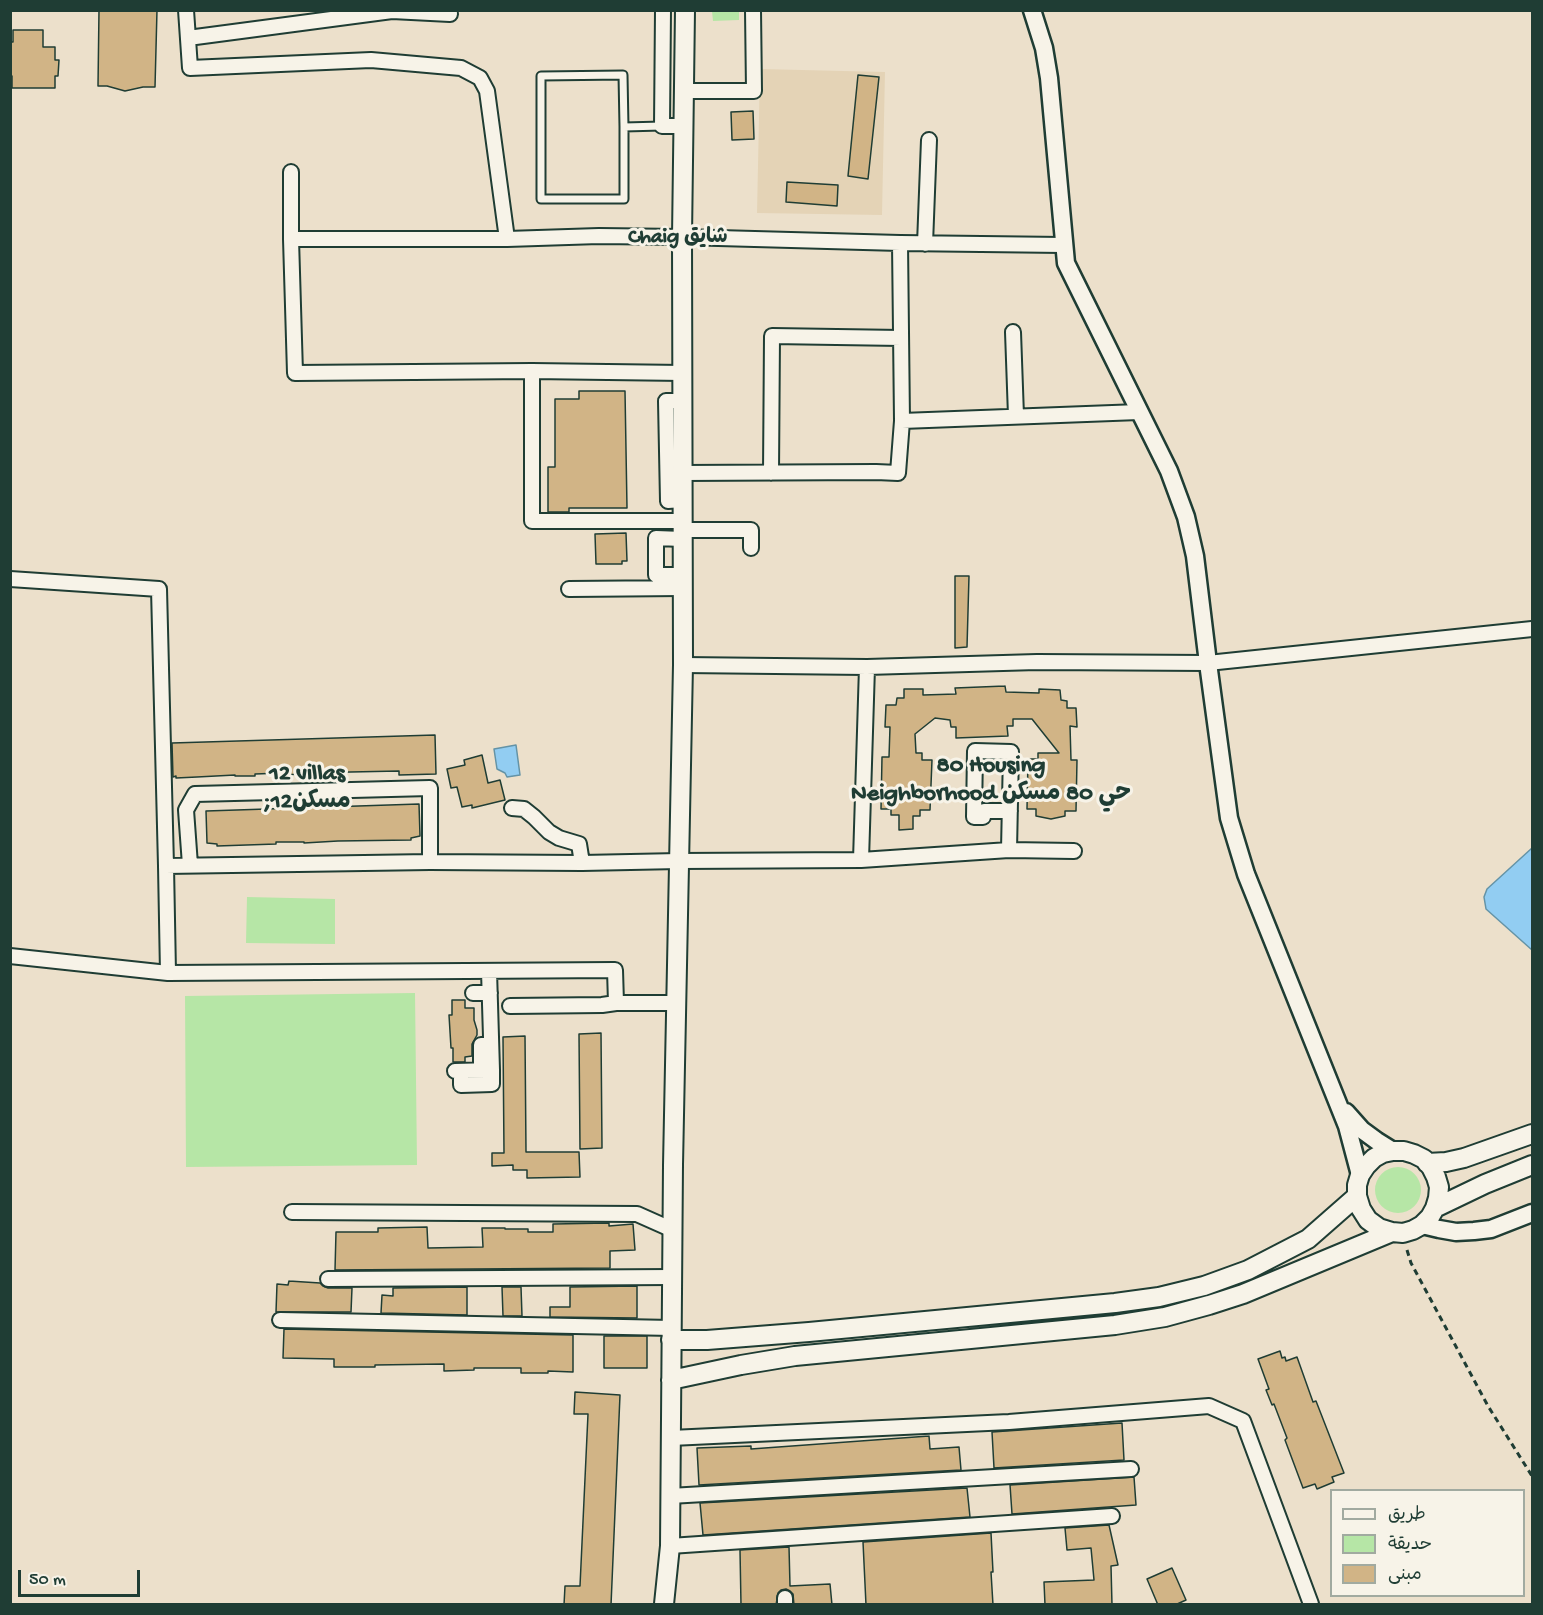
<!DOCTYPE html>
<meta charset="utf-8">
<style>
body{margin:0}
#map{position:relative;width:1543px;height:1615px;overflow:hidden;background:#ece0cb;font-family:"Gochi Hand","Playpen Sans Arabic",sans-serif}
canvas{display:block}
.frame{position:absolute;inset:0;border:12px solid #1f3d34;pointer-events:none}
.legend{position:absolute;left:1330px;top:1489px;width:195px;height:108px;box-sizing:border-box;background:#f7f3e8;border:2px solid #a1aaa0;margin:0;padding:8px 10px;list-style:none;font-size:18px;color:#1f3d34}
.legend li{display:flex;align-items:center;gap:12px;height:30px}
.legend b{width:30px;border:2px solid #a1aaa0}
.scale{position:absolute;left:18px;top:1570px;width:122px;height:27px;box-sizing:border-box;border:3px solid #1f3d34;border-top:0;padding-left:8px;font-size:18px;line-height:21px;white-space:nowrap;color:#1f3d34;-webkit-text-stroke:4px #f7f3e8;paint-order:stroke}
</style>
<div id="map">
<canvas width="1543" height="1615"></canvas>
<div class="frame"></div>
<ul class="legend">
<li><b style="height:8px;background:#f7f3e8"></b>طريق</li>
<li><b style="height:16px;background:#b6e6a6"></b>حديقة</li>
<li><b style="height:16px;background:#d1b486"></b>مبنى</li>
</ul>
<div class="scale">50 m</div>
</div>
<script>
const ctx = document.querySelector('canvas').getContext('2d');
ctx.lineJoin = 'round';
function fill(path, color) { ctx.fillStyle = color; ctx.fill(path, 'evenodd'); }
const poly = rows => new Path2D(rows.map(r => 'M' + r).join(''));
function stroke(path, color, width, dash) { ctx.strokeStyle = color; ctx.lineWidth = width; ctx.lineCap = dash ? 'butt' : 'round'; ctx.setLineDash(dash || []); ctx.stroke(path); }
function label(font, color, halo, rows, align = 'center') {
  ctx.font = font + ' "Gochi Hand","Playpen Sans Arabic",sans-serif'; ctx.lineWidth = 6; ctx.setLineDash([]); ctx.textBaseline = 'middle'; ctx.strokeStyle = halo; ctx.fillStyle = color; for (const [text, x, y, turn = 0] of rows) {
    ctx.save(); ctx.translate(x, y); ctx.rotate((+turn || 0) * Math.PI / 180); ctx.textAlign = isNaN(turn) ? turn : align; if (halo) ctx.strokeText(text, 0, 0); ctx.fillText(text, 0, 0); ctx.restore();
  }
}
const built = poly([
 [760,69,885,72,882,215,757,213]
]);
const green = poly([
 [712,11,739,11,739,20,713,21],
 [247,897,335,899,335,944,246,943],
 [415,993,417,1165,186,1167,185,996],
 '1375 1190a23 23 0 1 1 46 0a23 23 0 1 1-46 0Z'
]);
const water = poly([
 [516,745,520,775,507,777,505,773,497,769,494,749,516,745],
 [1532,848,1532,950,1486,909,1484,897,1487,889,1532,848]
]);
const building = poly([
 [99,10,157,10,155,87,143,87,125,91,107,86,98,86,99,10],
 [13,30,43,30,43,47,55,47,55,60,59,60,58,76,55,76,55,88,12,88,12,76,10,76,10,42,13,42,13,30],
 [858,75,879,77,868,179,848,176,858,75],
 [753,111,754,139,732,140,731,112,753,111],
 [787,182,838,185,837,206,786,202,787,182],
 [579,391,625,391,627,508,569,508,569,512,548,512,548,467,555,467,555,399,579,399,579,391],
 [626,533,627,561,622,561,622,564,596,564,595,534,626,533],
 [955,576,969,576,967,647,955,648,955,576],
 [1005,686,1006,692,1039,693,1039,689,1060,690,1061,700,1067,701,1067,708,1076,708,1077,727,1070,726,1071,760,1077,760,1076,811,1065,811,1065,816,1051,819,1036,816,1036,809,1027,809,1028,759,1038,759,1038,753,1059,753,1032,719,1013,719,1013,726,1007,726,1008,736,956,738,956,727,951,727,950,720,935,718,915,734,916,753,922,753,922,760,932,760,930,810,920,810,920,816,913,816,913,829,899,830,899,815,891,815,891,809,881,809,882,757,889,757,890,727,885,727,886,705,896,705,897,698,904,698,904,689,923,689,923,695,956,694,955,688,1005,686],
 [435,735,436,774,399,775,399,771,302,773,302,774,282,775,282,773,255,774,255,776,235,776,235,775,197,777,176,778,176,776,173,777,172,743,435,735],
 [482,755,488,783,500,780,505,800,472,808,472,805,462,807,457,787,451,788,447,769,465,765,464,760,482,755],
 [419,804,420,836,411,838,411,840,338,841,304,843,304,842,276,842,276,844,217,846,217,844,207,843,206,811,419,804],
 [452,1000,465,1000,465,1008,474,1008,474,1020,477,1030,477,1035,472,1044,472,1056,465,1057,465,1062,453,1062,453,1048,451,1048,449,1015,452,1015,452,1000],
 [601,1033,602,1148,580,1149,579,1034,601,1033],
 [525,1036,526,1152,579,1152,580,1177,527,1178,527,1170,513,1170,513,1165,492,1166,492,1153,504,1153,503,1037,525,1036],
 [609,1223,609,1226,633,1224,635,1250,610,1251,610,1268,335,1270,336,1232,378,1232,378,1228,427,1227,428,1248,483,1247,482,1228,505,1228,505,1229,528,1229,528,1232,553,1232,553,1224,609,1223],
 [289,1281,320,1283,323,1286,328,1288,352,1288,351,1312,276,1312,277,1284,288,1285,289,1281],
 [637,1286,637,1318,550,1317,550,1307,570,1307,570,1287,637,1286],
 [467,1287,467,1315,381,1313,382,1295,393,1296,393,1288,467,1287],
 [502,1287,521,1287,522,1316,503,1316,502,1287],
 [284,1329,573,1335,573,1372,548,1371,548,1373,521,1373,521,1368,474,1368,474,1370,444,1371,444,1364,375,1365,375,1367,334,1367,334,1359,283,1358,284,1329],
 [604,1336,647,1336,647,1368,604,1368,604,1336],
 [1280,1351,1282,1358,1285,1357,1286,1361,1297,1357,1313,1402,1316,1401,1344,1473,1332,1477,1334,1482,1317,1489,1315,1484,1303,1488,1285,1440,1287,1438,1274,1404,1272,1405,1266,1390,1269,1389,1258,1359,1280,1351],
 [575,1392,620,1395,611,1605,564,1605,565,1586,580,1586,588,1414,574,1414,575,1392],
 [1122,1423,1124,1460,994,1468,992,1432,1122,1423],
 [929,1436,930,1449,959,1447,961,1470,699,1485,697,1448,751,1446,751,1449,929,1436],
 [1134,1477,1136,1505,1012,1514,1010,1485,1134,1477],
 [967,1488,970,1517,703,1535,700,1503,967,1488],
 [1109,1525,1118,1565,1111,1566,1112,1605,1045,1605,1044,1582,1094,1580,1091,1548,1067,1550,1065,1528,1109,1525],
 [991,1533,993,1572,991,1572,993,1605,866,1605,863,1542,991,1533],
 [789,1547,790,1586,830,1584,832,1605,794,1605,793,1594,790,1591,786,1589,781,1590,778,1593,776,1605,741,1605,740,1550,789,1547],
 [1172,1568,1186,1600,1175,1605,1158,1605,1147,1579,1172,1568]
]);
const path = poly([
 [1407,1250,1411,1263,1488,1406,1532,1476]
]);
const service = poly([
 [624,127,624,199,541,199,541,76,623,75,624,127,662,126]
]);
const minor = poly([
 [186,10,190,68,371,60,461,68,480,78,487,91,507,239],
 [663,10,662,126,683,126],
 [188,38,392,11,450,14],
 [683,91,754,91,753,10],
 [291,172,291,239,295,373,532,371,683,373],
 [291,239,507,239,599,236,682,237,900,243,1063,245],
 [925,244,929,140],
 [1013,332,1016,416],
 [532,371,532,521,682,521],
 [902,421,1139,412],
 [682,473,876,472,898,473,902,421,900,243],
 [771,473,772,336,901,338],
 [682,500,668,501,666,401,683,401],
 [682,530,751,530,751,548],
 [682,539,656,538,656,575,682,575],
 [10,579,159,589,166,866],
 [569,589,682,588],
 [683,665,867,667,1037,662,1208,663,1532,629],
 [512,808,524,809,534,817,549,832,559,838,579,844,582,863],
 [1009,850,1011,752,975,751,974,817,983,817,984,811,1010,811],
 [861,860,867,667],
 [190,865,186,810,195,794,430,788,430,862],
 [10,956,168,973,166,866,430,862,582,863,679,861,861,860,1009,850,1074,851],
 [168,973,615,970,616,1003,677,1003],
 [473,993,490,993],
 [510,1006,602,1005,616,1003],
 [481,1070,481,1045,491,1045],
 [455,1071,492,1070,489,971],
 [461,1071,461,1085,492,1084,492,1070],
 [292,1212,637,1214,673,1230],
 [328,1279,672,1277],
 [280,1320,672,1328],
 [671,1438,1009,1422,1209,1406,1243,1421,1311,1604],
 [670,1496,1131,1469],
 [670,1546,1112,1516],
 [785,1598,785,1604]
]);
const tertiary = poly([
 [1032,10,1044,48,1049,78,1066,263,1169,471,1186,517,1195,556,1208,663,1229,818,1246,874,1347,1126,1360,1175],
 [1346,1112,1362,1130,1377,1141,1393,1151],
 [1422,1225,1439,1229,1456,1232,1474,1231,1491,1229,1532,1213]
]);
const secondary = poly([
 [1427,1163,1446,1162,1464,1158,1532,1134],
 [1435,1208,1485,1184,1532,1165],
 [671,1340,707,1340,809,1332,1115,1303,1159,1297,1204,1286,1248,1270,1308,1239,1357,1196,1357,1185,1360,1175,1366,1166,1374,1158,1383,1153,1393,1151,1404,1151,1414,1154,1424,1159,1431,1167,1436,1177,1439,1187,1438,1198,1435,1208,1430,1217,1422,1225,1413,1230,1403,1233,1392,1232,1379,1228,1368,1220,1361,1209,1357,1196],
 [671,1380,741,1365,795,1356,1115,1325,1165,1317,1209,1305,1243,1294,1392,1232],
 [664,1604,670,1546,673,1165,683,665,682,237,685,10]
]);
const quarterNames = [
 ["Chaig شايق",678,239]
];
const districtNames = [
 ["80 Housing",991,767],
 ["Neighborhood حي 80 مسكن",991,795],
 ["12 villas",307,775],
 [";12مسكن",307,803]
];
fill(built, '#e4d3b6');
fill(green, '#b6e6a6');
fill(water, '#92cdf2');
stroke(water, '#6493a6', 1.5);
fill(building, '#d1b486');
stroke(building, '#1f3d34', 1.5);
stroke(service, '#1f3d34', 11);
stroke(minor, '#1f3d34', 18);
stroke(tertiary, '#1f3d34', 21);
stroke(secondary, '#1f3d34', 22);
stroke(path, '#1f3d34', 3, [6, 4.5]);
stroke(service, '#f7f3e8', 7);
stroke(minor, '#f7f3e8', 14);
stroke(tertiary, '#f7f3e8', 16);
stroke(secondary, '#f7f3e8', 18);
label('bold 21px', '#1f3d34', '#f7f3e8', quarterNames);
label('bold 24px', '#1f3d34', '#f7f3e8', districtNames);
</script>
